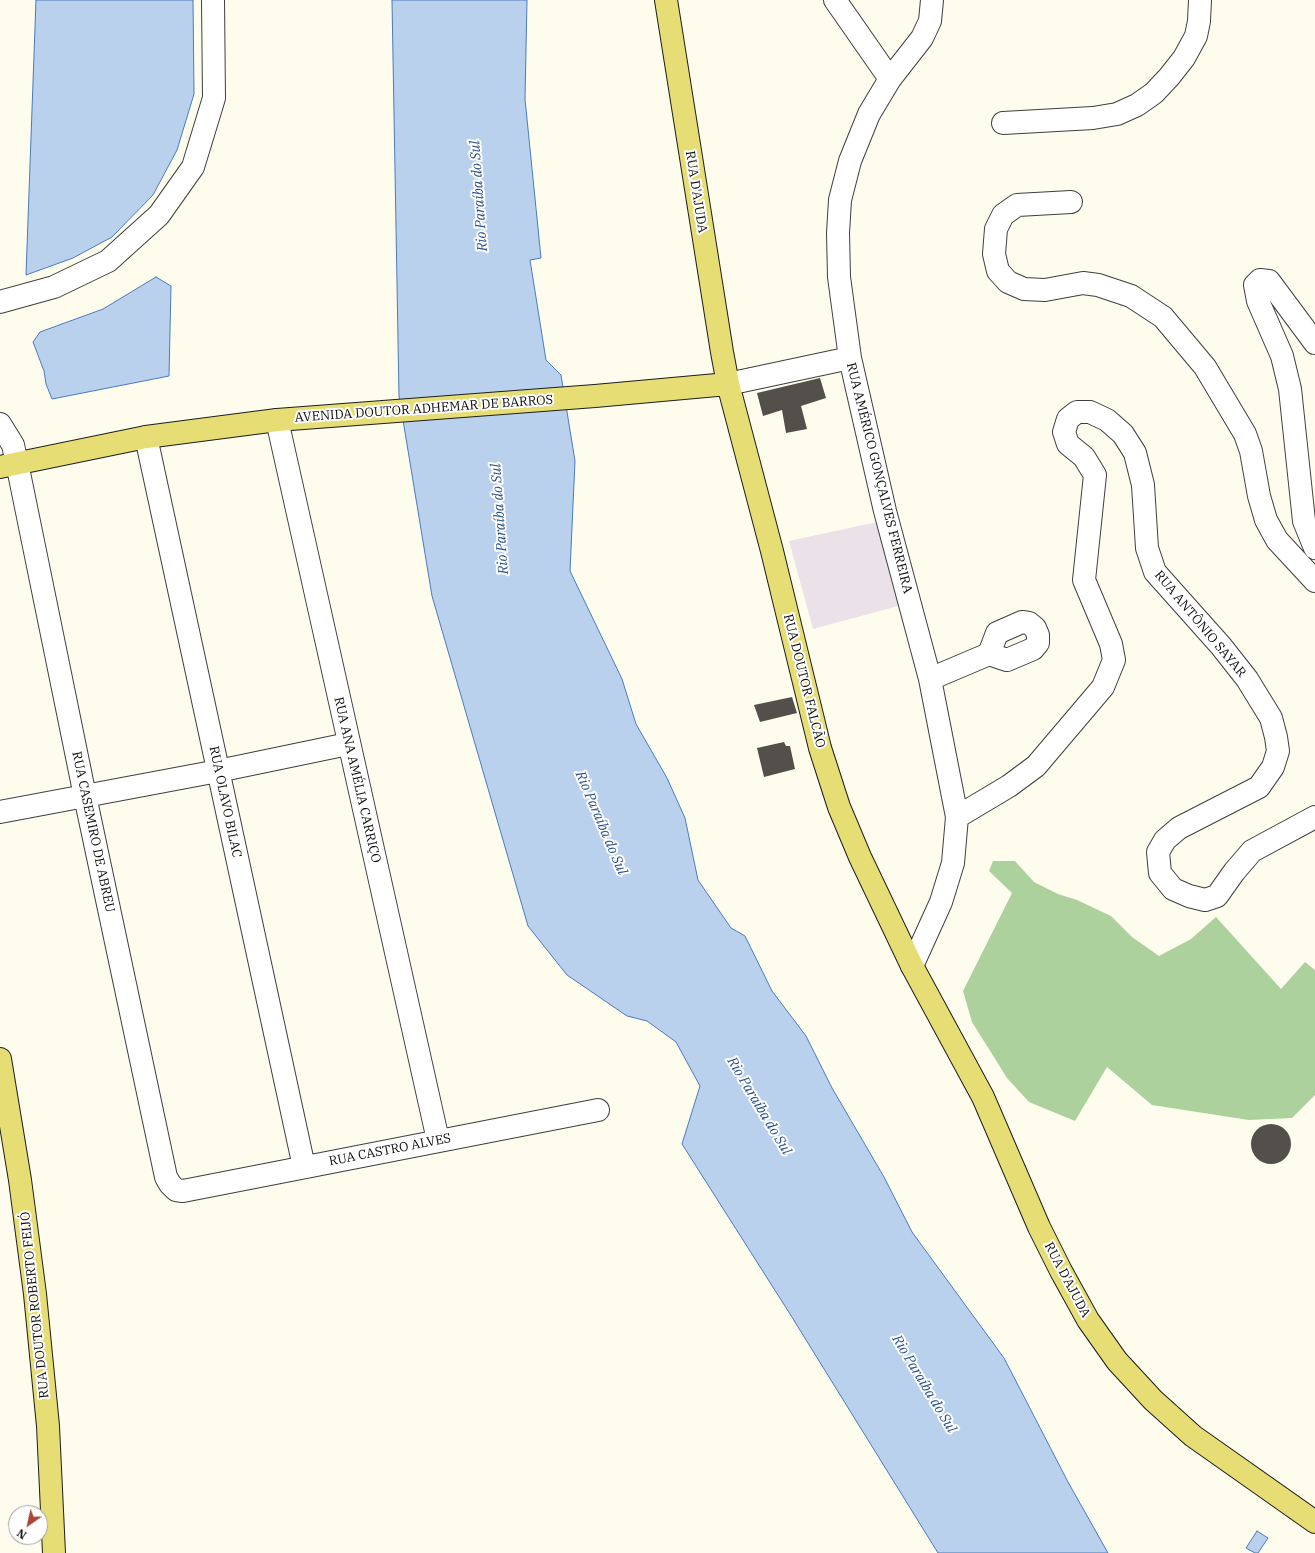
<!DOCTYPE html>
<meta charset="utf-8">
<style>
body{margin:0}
#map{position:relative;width:1315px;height:1553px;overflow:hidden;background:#fdfced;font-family:"IBM Plex Serif",serif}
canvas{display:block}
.north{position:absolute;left:8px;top:1505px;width:40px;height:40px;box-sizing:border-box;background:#fff;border:1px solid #9e9e9e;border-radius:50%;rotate:214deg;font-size:11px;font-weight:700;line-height:16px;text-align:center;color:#0c0c0c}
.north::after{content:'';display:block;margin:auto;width:14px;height:18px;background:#a94437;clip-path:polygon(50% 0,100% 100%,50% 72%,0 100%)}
</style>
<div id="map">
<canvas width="1315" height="1553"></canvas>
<div class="north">N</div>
</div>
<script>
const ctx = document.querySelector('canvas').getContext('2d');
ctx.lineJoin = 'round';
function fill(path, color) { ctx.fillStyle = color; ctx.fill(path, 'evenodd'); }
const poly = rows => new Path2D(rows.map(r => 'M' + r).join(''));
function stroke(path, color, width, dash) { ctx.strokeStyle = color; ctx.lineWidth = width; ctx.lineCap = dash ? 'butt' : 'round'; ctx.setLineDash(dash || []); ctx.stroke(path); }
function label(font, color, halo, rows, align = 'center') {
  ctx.font = font + ' "IBM Plex Serif",serif'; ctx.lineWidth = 4; ctx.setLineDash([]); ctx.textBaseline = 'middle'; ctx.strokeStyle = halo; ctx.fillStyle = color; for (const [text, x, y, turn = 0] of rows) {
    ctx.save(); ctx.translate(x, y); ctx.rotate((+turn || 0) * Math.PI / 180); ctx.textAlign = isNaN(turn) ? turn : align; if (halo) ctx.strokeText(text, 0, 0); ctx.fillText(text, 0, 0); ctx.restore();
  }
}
const industrial = poly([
 [882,521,902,605,813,629,789,541]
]);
const forest = poly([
 [993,861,1015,861,1034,882,1058,894,1077,900,1111,916,1132,937,1159,956,1191,939,1216,917,1281,989,1305,962,1315,970,1315,1095,1292,1118,1249,1120,1152,1105,1107,1067,1075,1121,1029,1102,1007,1078,972,1022,963,991,1012,893,989,871]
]);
const water = poly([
 [36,0,193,0,194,94,177,150,153,195,112,237,73,258,26,275,36,0],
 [392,0,527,0,525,99,541,258,530,260,546,360,561,375,575,461,570,571,622,679,636,724,667,778,685,818,698,880,731,928,745,936,772,991,806,1036,832,1088,884,1177,912,1232,1004,1358,1068,1482,1108,1553,938,1553,790,1314,682,1144,700,1086,676,1042,647,1021,627,1016,567,975,528,926,432,596,399,396,392,0],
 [156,277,171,286,169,376,52,399,46,384,44,371,33,342,40,332,103,309,156,277],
 [1257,1531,1268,1538,1258,1553,1255,1553,1246,1548,1257,1531]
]);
const building = poly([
 [820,378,826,398,801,406,807,429,786,433,782,410,763,416,757,393],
 [792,697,797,713,760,722,754,705],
 [784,742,786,746,790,746,795,769,764,777,757,748],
 '1251 1144a20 20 0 1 1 40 0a20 20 0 1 1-40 0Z'
]);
const minor = poly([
 [835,0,890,79],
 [1003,123,1093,118,1117,114,1137,105,1154,93,1169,77,1184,58,1196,36,1199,21,1200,0],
 [1071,202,1017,205,1003,215,996,229,994,254,998,271,1008,282,1024,289,1045,290,1083,283,1098,285,1131,296,1163,317,1205,367,1245,434,1251,451,1259,496,1266,520,1277,540,1315,581],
 [0,302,54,287,108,261,159,215,193,167,214,98,213,0],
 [1315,343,1269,281,1260,280,1255,285,1258,301,1282,356,1290,389,1304,521,1315,548],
 [728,384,850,358],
 [277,420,438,1140],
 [0,424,13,445,17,463,85,796,166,1177,170,1184,176,1190,183,1191,598,1110],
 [146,437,304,1167],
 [1022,622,1029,623,1035,628,1038,635,1038,643,1033,649,1007,660,989,654,997,633,1022,622],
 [930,679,989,654],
 [0,812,218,771,348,744],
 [957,817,1009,786,1036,766,1103,687,1114,660,1111,644,1084,580,1095,475,1084,457,1068,444,1064,432,1068,419,1077,412,1090,412,1107,420,1123,434,1135,453,1143,485,1147,548,1155,572,1221,646,1247,679,1271,718,1276,737,1278,751,1273,767,1259,787,1179,828,1165,840,1158,852,1160,873,1173,889,1189,896,1205,900,1217,896,1234,872,1252,851,1315,817],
 [912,966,941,902,953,863,957,817,930,679,885,511,850,358,839,277,838,233,840,200,850,161,869,114,890,79,922,38,930,21,932,0]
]);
const major = poly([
 [666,0,722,352,728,384,772,551,820,748,839,807,860,857,912,966,983,1097,1039,1227,1061,1271,1088,1320,1117,1361,1153,1400,1193,1436,1315,1522],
 [0,467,146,437,277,420,595,396,728,384],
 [0,1059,20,1180,35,1294,48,1426,54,1553]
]);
const streetNames = [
 ["RUA D'AJUDA",696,192,81],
 ["AVENIDA DOUTOR ADHEMAR DE BARROS",424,409,-4],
 ["RUA AMÉRICO GONÇALVES FERREIRA",879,478,76],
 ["RUA ANTÔNIO SAYAR",1200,624,50],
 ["RUA DOUTOR FALCÃO",804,681,76],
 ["RUA ANA AMÉLIA CARRIÇO",357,780,77],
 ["RUA OLAVO BILAC",225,802,78],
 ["RUA CASEMIRO DE ABREU",93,832,78],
 ["RUA CASTRO ALVES",390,1150,-11],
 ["RUA D'AJUDA",1067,1280,62],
 ["RUA DOUTOR ROBERTO FEIJÓ",35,1305,-96]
];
const waterNames = [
 ["Rio Paraíba do Sul",479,196,-94],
 ["Rio Paraíba do Sul",500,519,-94],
 ["Rio Paraíba do Sul",601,823,67],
 ["Rio Paraíba do Sul",759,1106,59],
 ["Rio Paraíba do Sul",924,1384,59]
];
fill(industrial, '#eae1e9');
fill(forest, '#acd19d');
fill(water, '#b9d1ed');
stroke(water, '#4a7bba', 1);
fill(building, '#534f4a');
stroke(minor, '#3f3f3f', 24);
stroke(major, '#1d1d1d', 24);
stroke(minor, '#fff', 22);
stroke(major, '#e6dd74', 22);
label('13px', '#0c0c0c', '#fff', streetNames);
label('italic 14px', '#274f8c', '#fff', waterNames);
</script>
